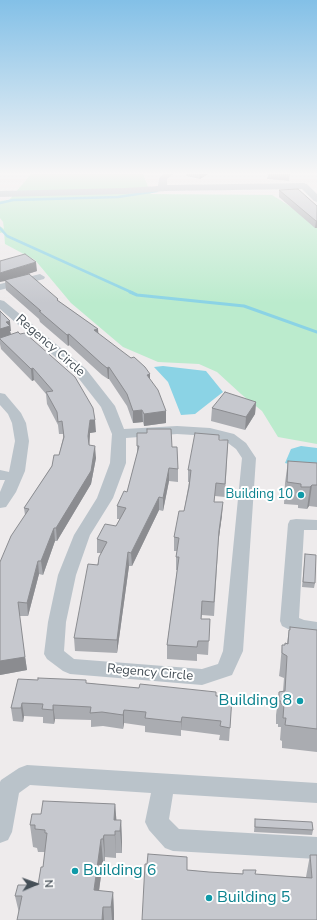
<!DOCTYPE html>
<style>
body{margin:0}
#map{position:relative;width:317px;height:920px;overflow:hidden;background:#eeebec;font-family:"Nunito Sans",sans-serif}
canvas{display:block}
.north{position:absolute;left:16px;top:864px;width:40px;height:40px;-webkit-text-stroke:3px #fff;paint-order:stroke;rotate:88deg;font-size:11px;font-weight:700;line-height:16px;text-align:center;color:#454f57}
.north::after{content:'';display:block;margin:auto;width:14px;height:18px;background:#454f57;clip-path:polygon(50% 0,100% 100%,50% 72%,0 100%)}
</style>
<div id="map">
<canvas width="317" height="920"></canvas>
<div class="north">N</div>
</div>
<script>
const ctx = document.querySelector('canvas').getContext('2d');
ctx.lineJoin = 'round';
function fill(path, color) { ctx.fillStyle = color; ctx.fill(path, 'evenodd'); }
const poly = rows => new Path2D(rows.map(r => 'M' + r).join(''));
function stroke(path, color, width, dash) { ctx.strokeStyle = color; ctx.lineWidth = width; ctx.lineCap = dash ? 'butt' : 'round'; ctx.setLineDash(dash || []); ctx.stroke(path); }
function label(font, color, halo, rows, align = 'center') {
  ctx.font = font + ' "Nunito Sans",sans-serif'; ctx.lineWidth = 4; ctx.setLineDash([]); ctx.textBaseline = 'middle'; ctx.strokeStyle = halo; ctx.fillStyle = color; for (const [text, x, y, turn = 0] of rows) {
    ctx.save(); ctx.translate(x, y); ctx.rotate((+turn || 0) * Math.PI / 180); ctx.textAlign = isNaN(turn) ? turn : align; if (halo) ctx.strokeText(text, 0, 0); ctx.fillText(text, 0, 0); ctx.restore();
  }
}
const green = poly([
 [31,174,143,174,151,194,272,195,317,223,317,444,278,437,262,411,241,394,217,372,199,364,158,362,123,347,71,303,35,260,5,244,4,232,0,233,0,226,4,229,3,222,0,218,0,201,9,200]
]);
const water = poly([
 [163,366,206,371,223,392,195,414,181,415,168,382,154,367],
 [301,446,317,448,317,471,285,463,291,449]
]);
const streamFar1 = poly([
 [0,203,13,200,118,197,157,191],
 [0,228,7,236,133,293]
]);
const stream = poly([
 [130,292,137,295,244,306,317,332]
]);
const minor = poly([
 [163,174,173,174,167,179,167,185,304,183,307,184,317,194,317,202,314,201,302,189,166,191,125,194,0,197,0,191,125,188,158,186,159,178,163,174],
 [40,274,45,277,44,279,0,290,0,284,40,274],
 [0,300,4,301,86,369,115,406,124,429,177,426,210,428,234,434,246,443,256,458,243,651,232,675,202,685,70,674,63,671,47,659,44,654,48,622,58,575,74,535,97,498,110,463,112,434,101,407,76,375,0,309,0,300],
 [177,434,210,436,224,440,236,449,242,458,223,651,218,664,202,669,74,659,64,651,66,622,76,575,90,535,113,498,126,463,126,438,177,434],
 [0,393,5,394,21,413,26,423,29,441,25,471,16,492,6,507,0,508,0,492,5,480,0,480,0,470,9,472,15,441,12,423,8,414,0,405,0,393],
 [296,519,317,520,317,530,304,530,299,618,304,620,317,622,317,636,294,632,282,626,280,621,288,524,290,520,296,519],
 [27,765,317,783,317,803,173,794,169,819,179,829,317,837,317,859,173,851,165,848,149,830,145,822,151,793,30,785,19,793,12,832,8,840,0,843,0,782,1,780,19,768,27,765]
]);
const wall = poly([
 [186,174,208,174,200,179,186,176],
 [268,174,290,174,289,181,267,179],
 [279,190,317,206,317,228,315,228,279,197],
 [0,261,37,271,28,274,58,301,98,329,98,334,150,380,166,411,166,423,144,426,143,422,133,423,127,406,109,379,108,379,102,375,69,345,68,346,40,322,39,319,6,290,5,281],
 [0,311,11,331,10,331,11,334,96,432,90,433,89,445,96,458,91,484,57,541,55,541,43,575,39,574,28,616,19,616,27,670,0,675,25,515,24,508,59,455,63,438,63,434,59,434,58,425,47,404,46,394,34,380,32,381,1,349,0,344],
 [256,402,255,414,245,430,211,421,212,408],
 [137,433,172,447,178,469,178,482,169,481,163,511,159,510,132,566,129,566,117,653,75,651,74,638,101,553,97,553,97,539,116,526,120,519,117,519,117,506,127,492,137,454],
 [219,440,228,440,225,497,215,496,214,502,222,515,218,544,214,616,202,615,201,619,210,619,208,655,197,654,197,661,167,659,167,645,177,570,176,570,176,557,177,551,174,551,174,537,184,511,189,482,188,482,188,470],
 [288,461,317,463,317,507,309,506,307,509,298,508,298,505,284,504,285,483],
 [305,554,315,583,314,588,302,587],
 [289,630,317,630,317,752,282,748,282,741,280,740,281,727,278,727,278,724,276,724,276,715,279,692,283,691,284,678,279,676,280,668,282,645,284,645,287,643],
 [18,679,86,683,232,697,229,741,219,740,220,735,181,730,181,736,145,732,145,726,124,723,123,729,103,726,91,727,91,720,55,719,54,724,43,723,43,717,24,716,23,722,13,721,11,708],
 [115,804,116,820,121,820,122,842,122,853,116,853,116,858,105,857,105,861,103,861,99,891,113,892,114,914,114,920,17,920,19,913,15,896,38,885,43,867,45,852,38,852,37,848,33,847,30,825,41,814],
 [255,819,313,830,312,835,254,832],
 [310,855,317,920,187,870,209,872,306,877]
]);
const shadedWall = poly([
 [200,174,208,174,200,179],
 [316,221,317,221,317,228,315,228],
 [36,262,37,271,6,281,5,280,5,281,0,282,0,273],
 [10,321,11,331,10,331,11,335,0,339,0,329,6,322],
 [98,329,99,340,94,330],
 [69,334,69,345,68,346,67,335],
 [109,367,109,379,108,379,107,368],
 [33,368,34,380,32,381,31,369],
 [150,374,150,386,147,375],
 [256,402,255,414,245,430,246,417],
 [142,410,143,422,133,423,133,411],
 [166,411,166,423,144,426,144,414],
 [90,420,95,420,96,432,90,433,89,449,88,436],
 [95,446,96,458,91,484,57,541,56,528],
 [169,468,169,481,163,511,163,498],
 [312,485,309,506,307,509,310,487],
 [159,497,159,510,132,566,131,553],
 [223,502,222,515,218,544,214,616,219,531],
 [54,528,55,541,43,575,41,561],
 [128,552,129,566,117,653,117,640],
 [38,561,39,574,28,616,27,603],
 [19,616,27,670,0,675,0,661],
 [22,703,24,716,23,722,21,708],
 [53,705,55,719,54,724,53,710],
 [124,710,124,723,123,729,123,715],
 [182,717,181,730,181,736,181,722],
 [115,804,117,826,115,831,116,858,114,820],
 [121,820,122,842,122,853,120,831],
 [104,835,105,857,105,861,103,839],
 [101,839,103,861,96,912,94,890],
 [113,892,114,914,114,920,112,920,111,907],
 [103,907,104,920,102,920]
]);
const building = poly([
 [298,189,317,206,317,221,316,221,279,190,298,189],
 [25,254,36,262,0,273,0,261,25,254],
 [29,274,58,299,57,300,98,329,94,330,131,358,134,357,145,367,150,374,147,375,158,390,166,411,144,414,142,410,133,411,127,394,109,367,107,368,102,364,69,334,67,335,39,311,41,311,5,280,29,274],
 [0,311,10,321,6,322,10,326,0,329,0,311],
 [18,332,20,334,25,333,75,377,93,408,95,420,90,420,88,436,89,445,95,446,91,471,56,528,54,528,41,561,38,561,27,603,18,602,25,657,0,661,0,562,11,536,29,509,24,508,52,466,54,455,59,455,64,437,62,421,58,422,57,412,46,392,53,391,33,368,31,369,0,339,0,338,18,332],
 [225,392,256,402,246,417,212,408,225,392],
 [147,429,171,429,172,447,177,447,178,469,169,468,163,498,159,497,131,553,128,552,117,640,74,638,88,564,98,565,99,557,107,542,97,539,105,524,116,526,126,508,117,506,124,491,127,492,139,446,137,446,137,433,147,433,147,429],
 [195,433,219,435,219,440,228,440,225,484,216,483,214,502,223,502,219,531,214,602,202,601,201,619,210,619,209,641,198,641,197,647,167,645,179,557,176,557,179,538,174,537,179,511,184,511,189,487,191,470,188,470,195,433],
 [288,461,317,463,317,485,312,485,310,487,301,487,301,484,287,482,288,461],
 [305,554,316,555,315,583,303,582,305,554],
 [290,627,317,630,317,729,285,725,286,718,283,718,284,704,281,704,281,701,279,701,279,692,285,691,287,656,282,653,282,645,285,645,285,643,288,644,289,630,290,630,290,627],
 [38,678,86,680,86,683,139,688,140,684,216,692,216,696,232,697,230,728,220,726,221,721,182,717,181,722,145,718,146,712,124,710,123,715,102,712,90,713,91,707,53,705,53,710,42,709,43,704,22,703,21,708,11,708,18,679,38,680,38,678],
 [43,801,115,804,114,820,121,820,120,831,115,831,115,835,104,835,103,839,101,839,94,890,113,892,111,907,103,907,102,920,17,920,22,896,15,896,18,885,38,885,41,867,43,867,47,833,45,833,45,830,35,829,35,825,30,825,32,814,41,814,43,801],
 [255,819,312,822,313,830,255,827,255,819],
 [148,854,187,857,187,870,209,872,243,874,243,870,256,870,255,874,312,878,310,855,317,855,317,920,142,920,145,864,147,864,148,854]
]);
const markers = [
 [301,495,4,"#0f9aa8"],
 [300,701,4,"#0f9aa8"],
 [75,871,4,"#0f9aa8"],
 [209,898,4,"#0f9aa8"]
];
const streetNames = [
 ["Regency Circle",50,346,41],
 ["Regency Circle",150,673,5]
];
const cultureNames = [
 ["Building 10",293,495]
];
const nearCulturenames = [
 ["Building 8",292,701,"right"],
 ["Building 6",83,871],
 ["Building 5",217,898]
];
fill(green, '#bbebcd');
fill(water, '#8bd3e5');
stroke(streamFar1, '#8bd3e5', 2.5);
stroke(stream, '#8bd3e5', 3);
fill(minor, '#bac3ca');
fill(wall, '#aaacb1');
fill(shadedWall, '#8b8c90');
fill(building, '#c6c8ce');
stroke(building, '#8b8c90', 1);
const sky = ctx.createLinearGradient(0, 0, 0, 303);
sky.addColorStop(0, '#83c0e7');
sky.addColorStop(0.57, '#f7f6f6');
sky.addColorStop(1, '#f7f6f600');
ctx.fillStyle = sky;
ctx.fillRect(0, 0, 317, 303);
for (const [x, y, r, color] of markers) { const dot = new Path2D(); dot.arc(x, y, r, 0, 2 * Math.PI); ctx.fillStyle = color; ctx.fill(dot); stroke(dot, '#fff', 1.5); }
label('13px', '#454f57', '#fff', streetNames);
label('13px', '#0d838f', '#fff', cultureNames, 'right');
label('16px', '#0d838f', '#fff', nearCulturenames, 'left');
</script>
